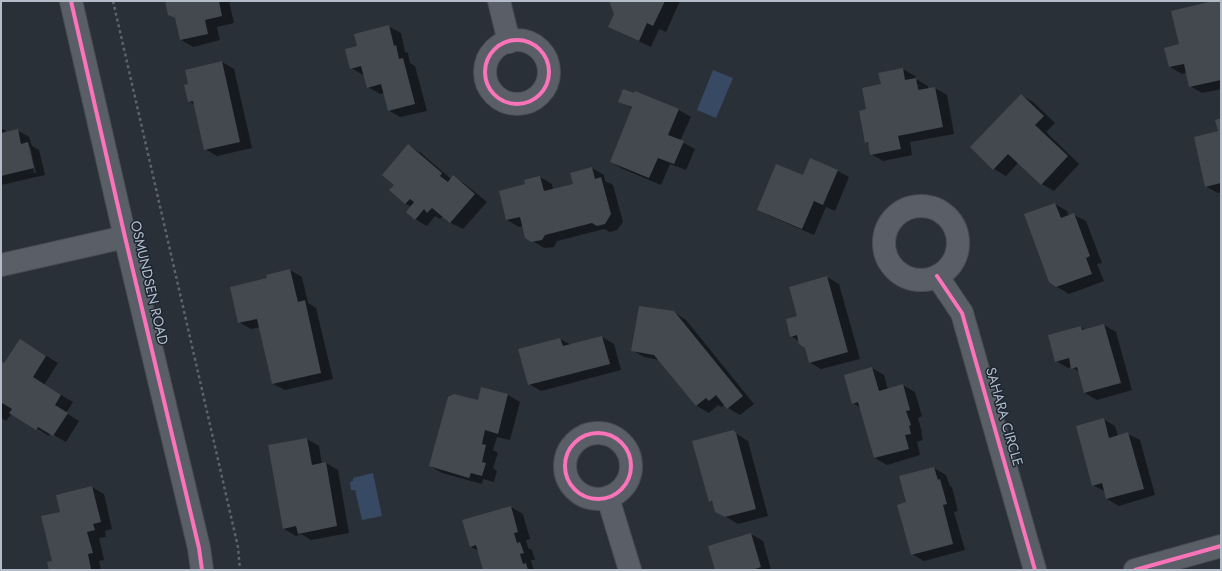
<!DOCTYPE html>
<style>
body{margin:0}
#map{position:relative;width:1222px;height:571px;overflow:hidden;background:#2a3038;font-family:Jost,sans-serif}
canvas{display:block}
.frame{position:absolute;inset:0;border:2px solid #b4bcc9;pointer-events:none}
</style>
<div id="map">
<canvas width="1222" height="571"></canvas>
<div class="frame"></div>
</div>
<script>
const ctx = document.querySelector('canvas').getContext('2d');
ctx.lineJoin = 'round';
function fill(path, color) { ctx.fillStyle = color; ctx.fill(path, 'evenodd'); }
const poly = rows => new Path2D(rows.map(r => 'M' + r).join(''));
function stroke(path, color, width, dash) { ctx.strokeStyle = color; ctx.lineWidth = width; ctx.lineCap = dash ? 'butt' : 'round'; ctx.setLineDash(dash || []); ctx.stroke(path); }
function label(font, color, halo, rows, align = 'center') {
  ctx.font = font + ' Jost,sans-serif'; ctx.lineWidth = 3; ctx.setLineDash([]); ctx.textBaseline = 'middle'; ctx.strokeStyle = halo; ctx.fillStyle = color; for (const [text, x, y, turn = 0] of rows) {
    ctx.save(); ctx.translate(x, y); ctx.rotate((+turn || 0) * Math.PI / 180); ctx.textAlign = isNaN(turn) ? turn : align; if (halo) ctx.strokeText(text, 0, 0); ctx.fillText(text, 0, 0); ctx.restore();
  }
}
const water = poly([
 [713,70,733,78,716,118,697,110],
 [373,473,382,516,362,520,355,490,351,490,350,482,353,481,353,478]
]);
const shadow = poly([
 [166,1,229,1,234,23,217,27,220,40,193,47,181,40,177,19,169,15],
 [611,1,680,1,666,32,659,29,651,47,609,27,615,14],
 [1218,1,1221,1,1221,89,1202,93,1190,86,1187,72,1182,74,1170,67,1180,45],
 [388,26,401,33,405,52,408,53,410,63,415,66,427,111,400,117,388,110,384,93,380,94,368,87,365,74,363,75,351,68,358,47],
 [222,62,234,69,252,148,217,156,205,149,195,105,189,101,190,84],
 [903,69,915,76,916,79,928,86,928,89,935,88,947,95,954,134,910,142,912,155,883,161,871,154,869,144,866,142,868,110,882,85],
 [916,85,918,85,920,95],
 [634,95,679,110,691,117,680,141,695,149,686,170,670,164,661,185,623,169,611,162,633,109,619,101],
 [1021,95,1033,102,1055,123,1046,132,1079,164,1054,191,1042,184,1019,162,1006,176,994,169,971,147],
 [1221,119,1221,192,1218,193,1205,186,1219,132],
 [1,128,6,131,6,133,17,130,29,137,32,146,39,150,45,175,1,185],
 [28,147,30,147,36,173,34,173],
 [409,146,421,153,451,179,453,177,465,184,487,202,463,229,451,223,443,216,440,219,435,216,427,226,415,219,412,207,406,204,390,190,395,184],
 [592,168,604,175,605,181,613,185,623,222,617,230,610,232,604,229,557,241,554,247,544,248,526,237,523,226,519,227,507,220,526,185,540,177,552,184,553,190,574,185],
 [838,171,849,177,835,211,826,207,814,235,770,216,758,210],
 [1055,204,1067,211,1069,216,1074,215,1086,221,1102,263,1097,264,1104,281,1069,294,1057,287],
 [290,270,302,277,308,303,316,308,333,379,285,390,273,384,260,327,251,329,239,322,268,279],
 [827,277,839,284,860,359,821,369,809,362,805,347,799,341,791,336,798,317],
 [674,312,686,320,754,404,740,415,728,408,725,404,721,407,718,405,709,413,697,406,660,360,644,357,632,350],
 [1104,325,1116,332,1132,390,1097,400,1085,393,1079,372,1072,367,1068,368,1056,361,1081,327,1086,330],
 [602,337,614,344,621,370,541,391,529,384,560,339,571,345],
 [32,347,58,363,44,385,73,402,66,413,79,421,66,442,50,433,49,436,12,413,6,421,1,418,1,362,5,364],
 [872,368,884,375,888,390,903,385,915,392,922,416,918,418,922,432,921,433,923,440,917,442,920,455,887,465,875,458,861,408,853,403],
 [508,395,520,402,510,440,497,437,493,450,498,453,493,468,497,471,494,482,483,479,482,484,442,473,430,466],
 [1103,419,1115,426,1118,436,1128,434,1140,440,1155,495,1119,506,1107,499,1106,492,1093,485],
 [732,431,748,441,768,516,738,524,716,511,714,504,710,501],
 [307,439,319,446,322,464,326,463,338,470,349,533,311,540,301,534,296,536,284,529],
 [934,468,946,475,950,486,952,487,958,511,954,512,965,550,924,561,912,554,907,503,900,477],
 [92,487,104,494,112,529,105,531,106,537,99,538,104,560,99,561,101,570,50,570,54,562,61,512],
 [511,507,523,514,530,539,526,540,528,548,532,550,535,560,531,560,533,568,537,570,484,570,479,551,471,547],
 [751,534,763,541,771,570,716,570]
]);
const building = poly([
 [165,1,219,1,222,16,205,20,208,34,180,40,175,18,168,15],
 [609,1,665,1,653,26,647,23,639,41,608,27,614,14],
 [1213,1,1221,1,1221,59,1220,59,1221,65,1221,80,1189,87,1184,64,1169,67,1164,48,1179,44,1171,11],
 [389,25,394,46,396,45,399,59,403,58,415,104,388,111,381,84,367,88,361,66,350,69,345,49,357,46,354,34],
 [222,61,240,142,204,150,193,101,188,102,184,85,188,84,185,70],
 [903,68,905,80,916,78,918,90,935,87,943,127,898,136,901,149,870,155,868,142,865,143,859,111,866,109,862,88,881,84,878,73],
 [623,89,634,93,635,91,679,109,668,135,684,141,674,164,658,158,649,178,610,162,632,107,618,102],
 [1021,94,1044,116,1035,125,1068,156,1041,185,1008,154,993,170,970,147],
 [1221,118,1221,183,1205,187,1194,137,1218,131,1215,120],
 [18,129,21,144,28,142,34,168,1,176,1,133],
 [408,144,442,173,440,176,448,182,453,175,475,194,450,223,432,208,427,213,424,209,415,220,406,212,414,202,410,199,405,204,389,190,394,185,382,175],
 [810,158,838,170,823,205,814,201,802,229,757,210,776,164,803,175],
 [592,167,595,179,601,177,611,214,605,224,597,226,592,223,545,235,542,240,531,242,525,238,520,217,506,220,499,191,525,184,524,180,540,176,544,191,573,184,570,173],
 [1055,203,1061,218,1074,213,1090,256,1086,258,1092,274,1056,287,1049,282,1024,214],
 [290,269,298,302,305,300,321,373,272,384,257,319,238,323,230,287,267,278,266,275],
 [827,276,848,352,809,363,805,348,799,344,797,335,790,337,786,319,797,316,789,287],
 [639,306,674,311,743,396,727,409,716,395,709,401,706,398,696,406,654,355,631,351],
 [1104,324,1121,383,1084,393,1077,367,1071,369,1069,358,1055,362,1048,335,1081,326,1082,330],
 [602,336,610,364,528,385,518,349,560,338,563,346],
 [20,339,46,356,33,377,61,395,55,405,68,413,53,436,38,427,36,430,9,413,12,409,2,403,1,404,1,361,4,363],
 [872,367,879,391,903,384,910,410,906,411,911,425,909,426,911,434,905,435,909,449,874,458,858,402,852,404,844,375],
 [481,387,508,394,498,434,485,430,482,444,486,445,482,462,486,463,482,476,471,473,469,478,429,466,448,397,454,394,478,400],
 [1104,418,1109,438,1128,432,1144,489,1106,499,1102,483,1092,486,1076,426],
 [733,430,736,433,756,509,725,517,715,512,712,501,709,502,692,441],
 [307,438,312,465,326,462,337,526,298,534,296,526,283,529,268,445],
 [934,467,938,480,940,479,947,504,943,505,953,544,911,555,897,505,906,502,899,476],
 [92,486,101,522,93,524,95,530,87,532,93,553,88,554,91,569,85,570,49,570,47,562,52,561,41,516,60,512,56,495],
 [511,506,518,532,514,533,517,543,520,542,524,553,520,554,523,564,526,563,528,570,483,570,476,545,470,547,462,520],
 [751,533,761,567,752,570,715,570,708,546]
]);
const path = poly([
 [113,1,238,547,240,570]
]);
const minor = poly([
 [71,1,125,237,199,548,202,570],
 [499,1,509,42],
 '485 72a32 32 0 1 1 64 0a32 32 0 1 1-64 0Z',
 '884 243a37 37 0 1 1 74 0a37 37 0 1 1-74 0Z',
 [1,265,125,237],
 [937,276,962,313,1035,570],
 '565 466a33 33 0 1 1 66 0a33 33 0 1 1-66 0Z',
 [608,498,630,570],
 [1135,570,1221,546]
]);
const cycleway = poly([
 [71,1,125,237,199,548,202,570],
 '485 72a32 32 0 1 1 64 0a32 32 0 1 1-64 0Z',
 [937,276,962,313,1035,570],
 '565 466a33 33 0 1 1 66 0a33 33 0 1 1-66 0Z',
 [1135,570,1221,546]
]);
const streetNames = [
 ["OSMUNDSEN ROAD",148,283,77],
 ["SAHARA CIRCLE",1003,417,74]
];
fill(water, '#384963');
fill(shadow, '#0007');
fill(building, '#444950');
stroke(minor, '#484c53', 24);
stroke(path, '#5d636a', 2.5, [3, 3]);
stroke(minor, '#5a5e66', 22);
stroke(cycleway, '#fb73b8', 4);
label('14px', '#b4bcc9', '#1d2633', streetNames);
</script>
